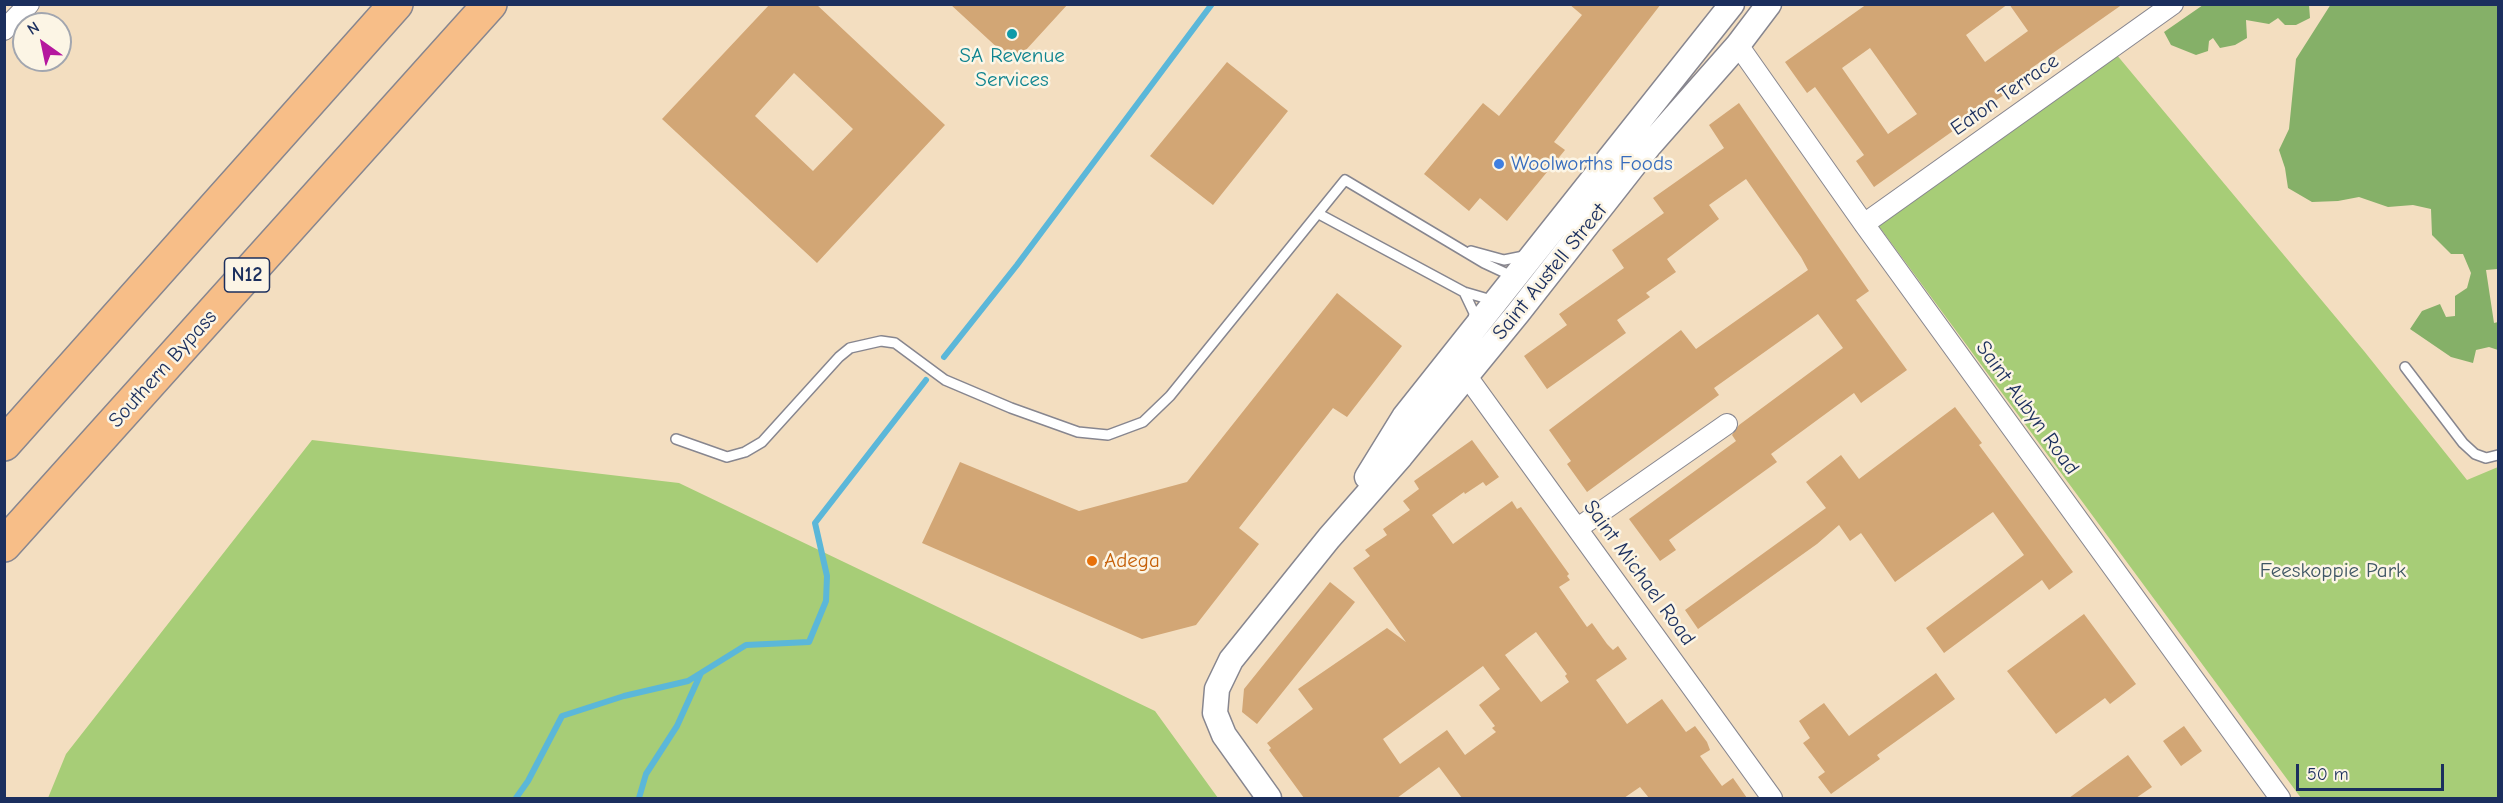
<!DOCTYPE html>
<style>
body{margin:0}
#map{position:relative;width:2503px;height:803px;overflow:hidden;background:#f3dec0;font-family:"Comic Neue",sans-serif}
canvas{display:block}
.frame{position:absolute;inset:0;border:6px solid #1b2f5e;pointer-events:none}
.north{position:absolute;left:12px;top:12px;width:60px;height:60px;box-sizing:border-box;background:#fcf5e5;border:2px solid #a2a6af;border-radius:50%;rotate:327deg;font-size:16px;font-weight:700;line-height:24px;text-align:center;color:#1b2f5e}
.north::after{content:'';display:block;margin:auto;width:21px;height:27px;background:#b5179e;clip-path:polygon(50% 0,100% 100%,50% 72%,0 100%)}
.scale{position:absolute;left:2296px;top:764px;width:148px;height:27px;box-sizing:border-box;border:3px solid #1b2f5e;border-top:0;padding-left:8px;font-size:18px;line-height:21px;white-space:nowrap;color:#1b2f5e;-webkit-text-stroke:4px #fcf5e5;paint-order:stroke}
</style>
<div id="map">
<canvas width="2503" height="803"></canvas>
<div class="frame"></div>
<div class="north">N</div>
<div class="scale">50 m</div>
</div>
<script>
const ctx = document.querySelector('canvas').getContext('2d');
ctx.lineJoin = 'round';
function fill(path, color) { ctx.fillStyle = color; ctx.fill(path, 'evenodd'); }
const poly = rows => new Path2D(rows.map(r => 'M' + r).join(''));
function stroke(path, color, width, dash) { ctx.strokeStyle = color; ctx.lineWidth = width; ctx.lineCap = dash ? 'butt' : 'round'; ctx.setLineDash(dash || []); ctx.stroke(path); }
function label(font, color, halo, rows, align = 'center') {
  ctx.font = font + ' "Comic Neue",sans-serif'; ctx.lineWidth = 5; ctx.setLineDash([]); ctx.textBaseline = 'middle'; ctx.strokeStyle = halo; ctx.fillStyle = color; for (const [text, x, y, turn = 0] of rows) {
    ctx.save(); ctx.translate(x, y); ctx.rotate((+turn || 0) * Math.PI / 180); ctx.textAlign = isNaN(turn) ? turn : align; if (halo) ctx.strokeText(text, 0, 0); ctx.fillText(text, 0, 0); ctx.restore();
  }
}
const green = poly([
 [2116,54,2364,351,2467,480,2498,467,2498,798,2301,798,1878,225],
 [312,440,679,483,1155,711,1218,798,48,798,66,754]
]);
const forest = poly([
 [2331,4,2498,5,2498,269,2486,270,2494,323,2498,322,2498,350,2489,347,2476,350,2473,363,2451,357,2410,329,2422,311,2440,304,2446,317,2455,316,2455,296,2467,288,2471,273,2463,254,2451,254,2432,235,2431,209,2413,205,2388,207,2359,197,2338,201,2312,202,2288,188,2285,168,2279,150,2289,129,2296,59],
 [2203,5,2309,5,2310,18,2296,25,2285,25,2278,18,2269,24,2246,20,2247,38,2235,45,2220,48,2213,38,2209,41,2208,51,2196,55,2171,45,2164,32]
]);
const stream = poly([
 [944,357,1017,265,1212,4],
 [516,798,528,781,562,716,624,696,688,681,746,645,809,642,826,601,827,576,815,523,926,380],
 [639,798,646,774,677,726,701,673]
]);
const building = poly([
 [770,4,816,4,945,125,817,263,662,119],
 [794,73,853,129,813,171,755,116],
 [950,4,1068,4,1014,63],
 [1569,4,1661,4,1554,142,1565,150,1507,221,1480,198,1469,211,1424,174,1483,103,1499,116,1582,15],
 [1867,4,2008,4,1966,35,1985,62,2028,31,2009,4,2123,4,2033,67,2036,72,1874,187,1856,161,1864,155,1815,87,1807,93,1785,62],
 [1870,48,1917,114,1888,134,1842,68],
 [1227,62,1288,111,1213,205,1150,156],
 [1739,103,1869,291,1856,300,1907,370,1861,403,1854,393,1771,454,1777,462,1669,540,1676,550,1660,561,1629,519,1736,441,1732,435,1739,425,1843,348,1818,314,1714,388,1719,395,1587,492,1567,464,1571,461,1549,430,1681,330,1696,349,1808,270,1801,257,1746,179,1709,205,1719,219,1667,259,1676,272,1646,293,1650,297,1617,320,1626,333,1547,389,1524,356,1567,325,1559,314,1624,268,1612,250,1664,213,1653,198,1724,148,1709,125],
 [1337,293,1402,346,1347,417,1333,408,1239,528,1259,544,1196,625,1142,639,922,543,960,462,1079,511,1187,482],
 [1955,407,1982,443,1979,445,2073,572,2049,590,2042,580,1944,653,1926,628,2024,555,1993,512,1895,582,1861,533,1850,541,1839,525,1817,544,1698,629,1685,610,1826,508,1806,482,1841,455,1859,479],
 [1472,440,1499,477,1486,486,1483,482,1465,494,1464,492,1432,515,1453,544,1512,501,1517,509,1521,507,1569,574,1567,576,1570,580,1559,587,1587,627,1592,623,1607,644,1613,650,1618,646,1627,659,1596,680,1627,724,1662,699,1686,732,1695,726,1707,742,1710,750,1700,756,1722,786,1733,778,1747,798,1649,798,1640,787,1624,798,1462,798,1439,767,1397,798,1304,798,1269,750,1271,748,1267,743,1313,709,1298,689,1387,628,1406,642,1353,568,1370,556,1365,550,1387,535,1383,529,1410,510,1403,501,1419,489,1414,481],
 [1536,632,1567,674,1565,676,1569,682,1541,702,1505,655],
 [1483,666,1500,689,1479,705,1495,726,1492,728,1496,732,1465,755,1447,730,1400,764,1383,739],
 [1330,582,1355,602,1257,724,1242,712,1244,689],
 [2084,614,2136,684,2110,704,2105,698,2056,734,2007,671],
 [1936,673,1955,699,1877,755,1880,759,1831,794,1818,777,1825,772,1803,743,1810,738,1799,721,1824,703,1849,736],
 [2184,726,2202,751,2181,766,2163,741],
 [2128,755,2152,787,2136,798,2069,798]
]);
const service = poly([
 [1319,214,1464,292,1495,301],
 [1471,251,1504,260,1524,256],
 [1464,292,1474,313,1473,321],
 [2405,367,2463,443,2475,454,2486,458,2498,455],
 [676,439,727,457,745,452,762,442,839,357,850,348,881,341,895,343,945,380,1011,408,1078,432,1108,435,1143,422,1170,396,1345,180,1484,263,1514,277]
]);
const minor = poly([
 [4,30,29,4],
 [1738,45,1864,224,2280,798],
 [1864,224,2173,4],
 [1466,375,1772,798],
 [1578,528,1727,424]
]);
const tertiary = poly([
 [1367,477,1404,417,1732,4],
 [1269,798,1224,735,1215,713,1217,689,1231,660,1329,538,1401,456,1518,313,1649,146,1738,45,1769,4]
]);
const motorway = poly([
 [4,444,396,4],
 [4,545,490,4]
]);
const markers = [
 [1012,34,6,"#0f9aa8"],
 [1499,164,6,"#3f7fe0"],
 [1092,561,6,"#e8710a"]
];
const shields = [
 [247,275,45]
];
const shieldNames = [
 ["N12",247,275]
];
const cultureNames = [
 ["SA Revenue",1012,56],
 ["Services",1012,80]
];
const streetNames = [
 ["Eaton Terrace",2005,95,-35],
 ["Saint Austell Street",1550,272,-51],
 ["Southern Bypass",163,369,-48],
 ["Saint Aubyn Road",2027,408,54],
 ["Saint Michael Road",1639,573,54]
];
const shopNames = [
 ["Woolworths Foods",1511,164]
];
const foodNames = [
 ["Adega",1104,561]
];
const parkNames = [
 ["Feeskoppie Park",2333,571]
];
fill(green, '#a7cd77');
fill(forest, '#85b068');
stroke(stream, '#5bb7d9', 6);
fill(building, '#d2a675');
stroke(service, '#87868f', 12);
stroke(minor, '#87868f', 22);
stroke(tertiary, '#87868f', 27);
stroke(motorway, '#87868f', 36);
stroke(service, '#fff', 9);
stroke(minor, '#fff', 20);
stroke(tertiary, '#fff', 24);
stroke(motorway, '#f7be88', 33);
for (const [x, y, r, color] of markers) { const dot = new Path2D(); dot.arc(x, y, r, 0, 2 * Math.PI); ctx.fillStyle = color; ctx.fill(dot); stroke(dot, '#fcf5e5', 2); }
for (const [x, y, w] of shields) { const box = new Path2D(); box.roundRect(x - w / 2, y - 17, w, 34, 4.5); ctx.fillStyle = '#fcf5e5'; ctx.fill(box); stroke(box, '#1b2f5e', 1.5); }
label('bold 20px', '#1b2f5e', null, shieldNames);
label('21px', '#0d838f', '#fcf5e5', cultureNames);
label('21px', '#1b2f5e', '#fcf5e5', streetNames);
label('21px', '#366cbe', '#fcf5e5', shopNames, 'left');
label('21px', '#c56008', '#fcf5e5', foodNames, 'left');
label('21px', '#3e5664', '#fcf5e5', parkNames);
</script>
